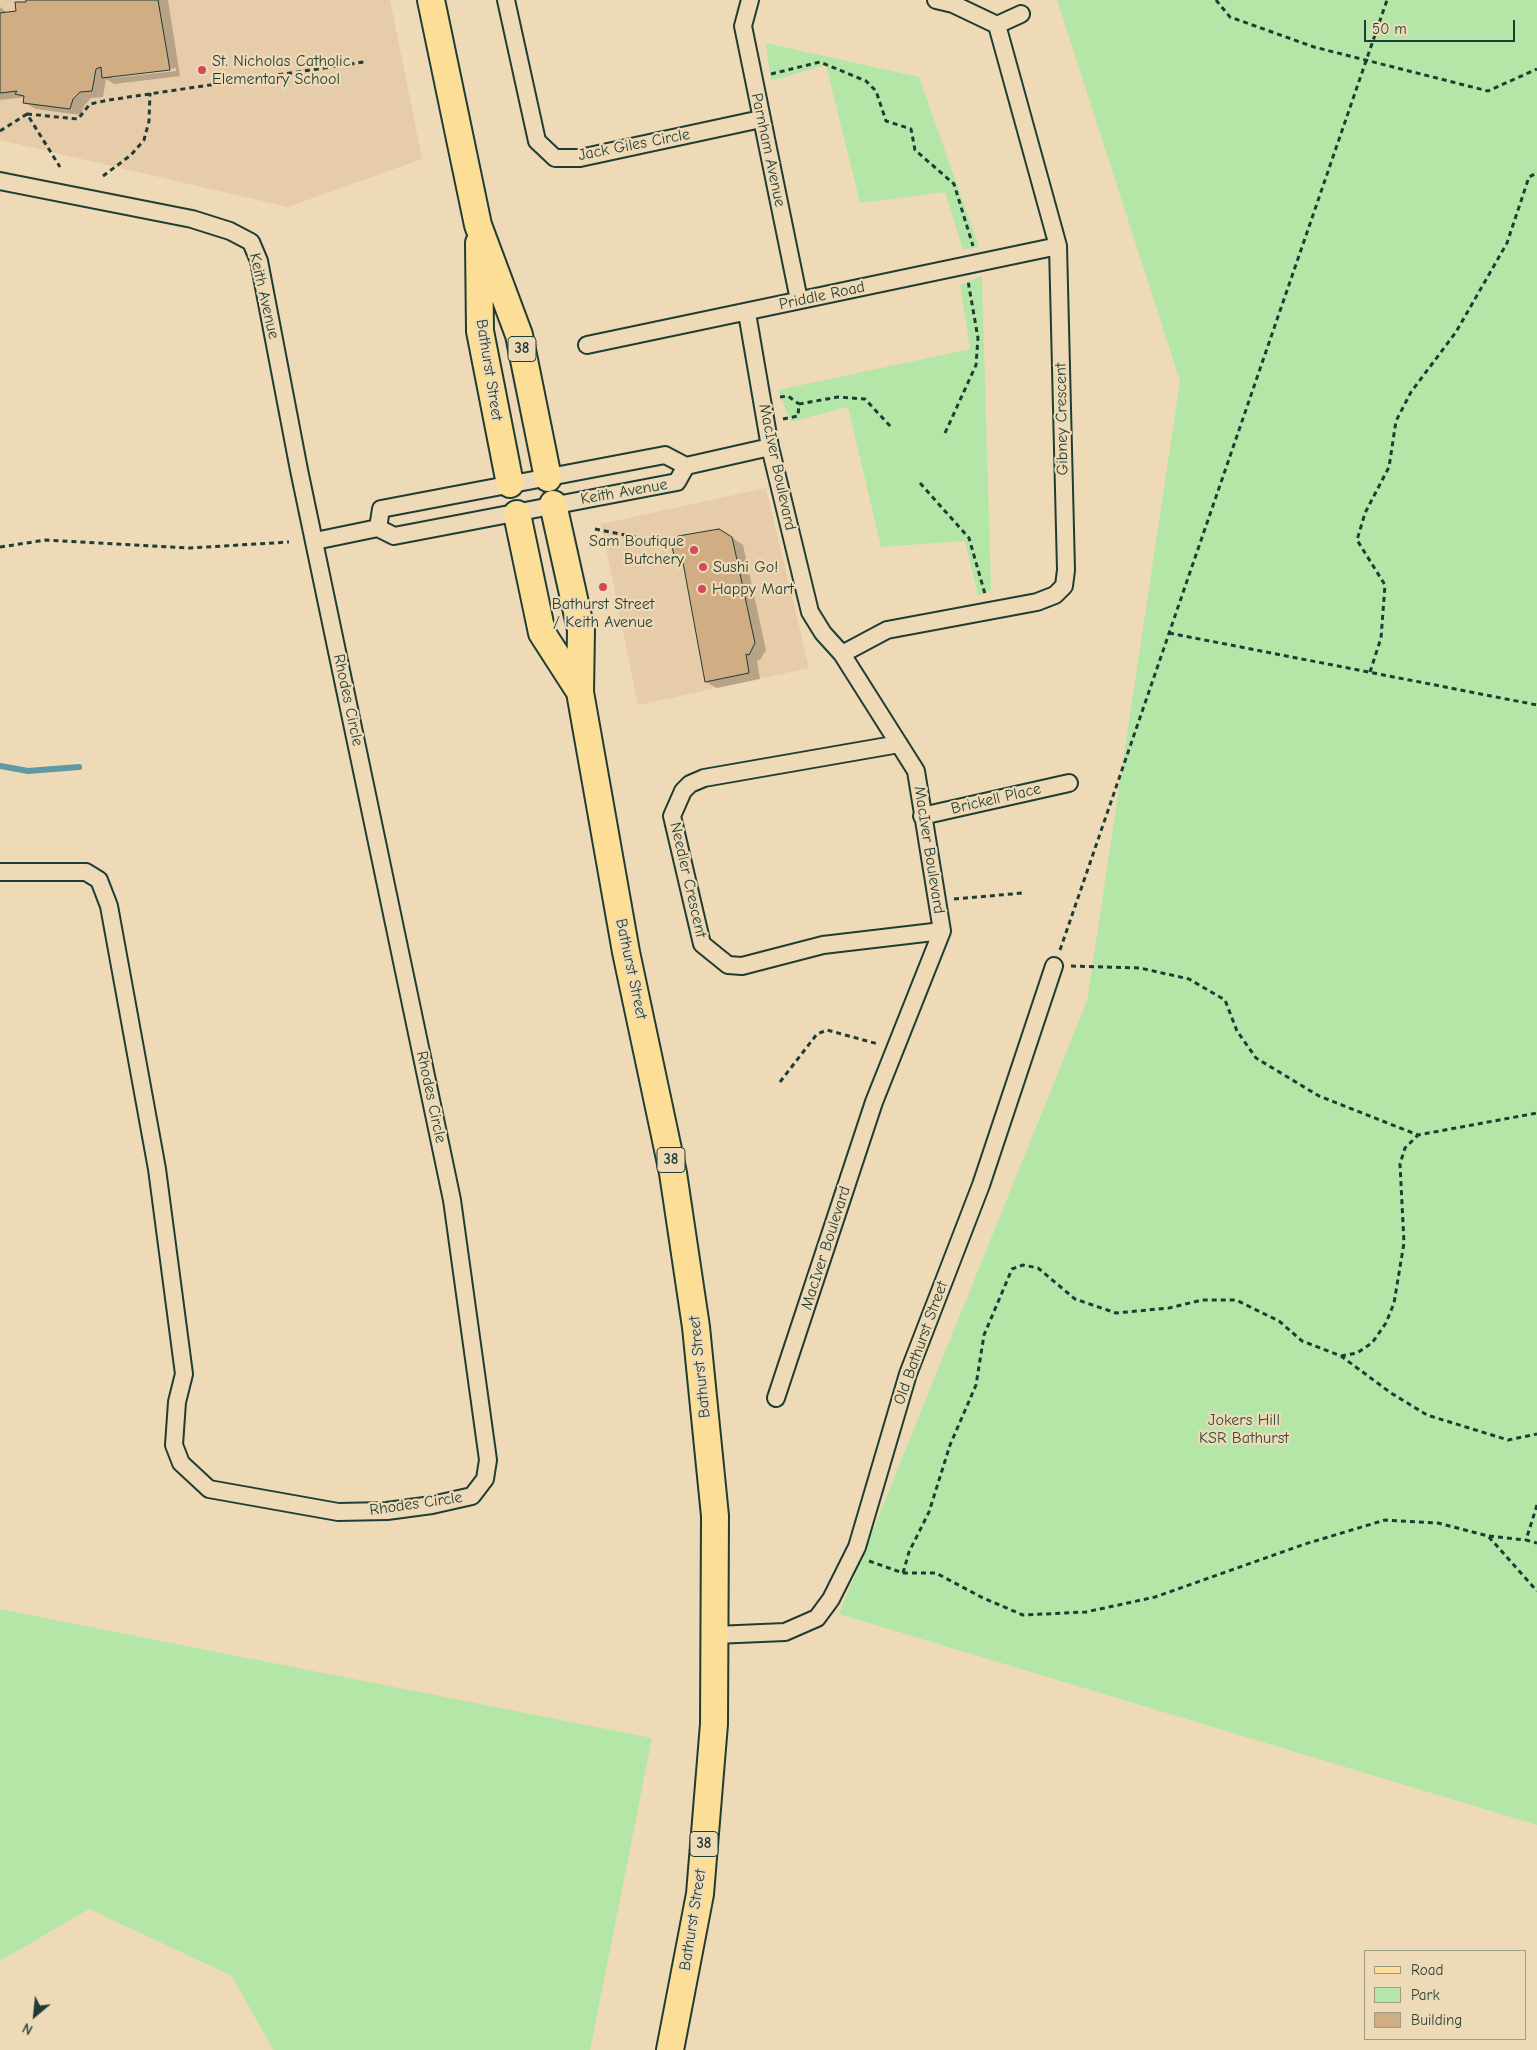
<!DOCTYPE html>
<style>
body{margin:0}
#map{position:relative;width:1537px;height:2050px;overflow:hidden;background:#efdab8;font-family:"Comic Neue",sans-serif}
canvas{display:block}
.legend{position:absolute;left:1364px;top:1950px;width:162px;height:90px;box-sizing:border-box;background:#efdab8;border:1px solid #9c9b83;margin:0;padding:6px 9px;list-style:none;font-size:15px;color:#1f3d34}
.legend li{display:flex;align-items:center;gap:10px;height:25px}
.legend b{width:25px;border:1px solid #9c9b83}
.north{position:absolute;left:10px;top:1990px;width:50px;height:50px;-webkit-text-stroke:4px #efdab8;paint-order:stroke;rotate:208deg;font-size:14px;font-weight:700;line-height:20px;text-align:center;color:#1f3d34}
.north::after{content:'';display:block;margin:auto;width:18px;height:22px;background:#1f3d34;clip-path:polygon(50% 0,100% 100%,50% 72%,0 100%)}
.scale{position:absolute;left:1364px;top:20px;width:151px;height:22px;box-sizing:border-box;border:2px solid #1f3d34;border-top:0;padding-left:6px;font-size:15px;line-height:18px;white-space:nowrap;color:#1f3d34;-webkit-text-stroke:4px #efdab8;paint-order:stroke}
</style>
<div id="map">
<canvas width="1537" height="2050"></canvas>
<ul class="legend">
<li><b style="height:6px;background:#fcde96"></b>Road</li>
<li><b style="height:14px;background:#b4e7a7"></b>Park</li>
<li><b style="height:14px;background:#d1ad83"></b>Building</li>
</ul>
<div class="north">N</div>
<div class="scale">50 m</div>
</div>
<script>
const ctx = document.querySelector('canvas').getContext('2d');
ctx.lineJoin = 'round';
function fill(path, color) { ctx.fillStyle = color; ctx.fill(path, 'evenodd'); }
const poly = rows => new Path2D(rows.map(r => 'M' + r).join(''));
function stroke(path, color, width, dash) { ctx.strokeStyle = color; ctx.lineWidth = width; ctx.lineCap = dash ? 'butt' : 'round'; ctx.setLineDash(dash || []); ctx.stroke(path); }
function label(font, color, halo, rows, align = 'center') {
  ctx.font = font + ' "Comic Neue",sans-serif'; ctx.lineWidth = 4.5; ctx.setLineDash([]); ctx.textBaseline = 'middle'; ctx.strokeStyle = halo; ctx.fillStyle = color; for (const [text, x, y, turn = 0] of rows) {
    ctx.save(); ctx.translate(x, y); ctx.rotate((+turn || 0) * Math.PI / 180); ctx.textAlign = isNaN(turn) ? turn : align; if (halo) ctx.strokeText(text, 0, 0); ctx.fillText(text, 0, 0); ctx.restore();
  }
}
const built = poly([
 [0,0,390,0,422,159,288,207,0,140],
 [766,488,809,668,638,705,601,524]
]);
const green = poly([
 [1057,0,1537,0,1537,1825,839,1614,1087,1001,1180,381],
 [766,43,919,77,979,247,963,250,945,192,860,203,826,65,771,81],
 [982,276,991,590,978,596,965,541,881,547,848,407,791,422,778,390,970,349,960,285],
 [0,1609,652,1738,590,2050,273,2050,232,1976,89,1909,0,1961]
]);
const shadow = poly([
 [27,0,168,0,180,76,114,84,106,79,103,97,91,98,84,106,81,115,36,109,25,103,25,97,0,100,0,7,8,13,17,12,28,3],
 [176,68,176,71,112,78,112,76],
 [731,537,743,545,766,650,760,660,757,660,760,679,717,688,706,682,684,563,676,558]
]);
const stream = poly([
 [0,766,28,771,79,767]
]);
const building = poly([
 [26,0,158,0,170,70,102,78,101,67,96,69,92,91,80,92,73,99,70,109,23,103,24,96,15,94,17,91,0,93,0,13,16,11,15,2,26,2,26,0],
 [719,529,732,537,755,643,749,655,746,654,749,673,705,682,682,557,675,559,672,547,678,536,719,529]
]);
const path = poly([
 [1216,0,1230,17,1314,47,1488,91,1537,69],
 [771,74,820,62,866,81,876,91,886,121,911,129,915,150,954,184,973,246],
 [27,114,78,119,90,104,109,100,364,62],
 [0,131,27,114,60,167],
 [103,176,131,155,144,140,149,121,150,93],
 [780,397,788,396,799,404],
 [783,419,798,416,799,404,838,397,865,399,891,427],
 [945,433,976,365,978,338,968,281],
 [920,483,969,538,985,594],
 [595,529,656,541],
 [0,547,46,540,190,548,289,542],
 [1169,633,1537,705],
 [1370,672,1381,638,1385,585,1357,540,1365,513,1389,467,1396,421,1411,392,1456,332,1507,243,1529,177,1537,173],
 [954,899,1023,893],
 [1060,950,1387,0],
 [1071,966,1140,968,1189,979,1225,1000,1237,1031,1256,1058,1319,1096,1418,1135,1537,1113],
 [780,1082,817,1034,827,1030,878,1044],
 [1341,1356,1357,1353,1372,1343,1386,1323,1394,1303,1404,1243,1400,1164,1405,1148,1418,1135],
 [1537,1505,1526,1540,1537,1543],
 [1489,1536,1526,1540],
 [869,1561,903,1573,936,1573,983,1598,1023,1615,1086,1612,1155,1597,1305,1544,1385,1520,1438,1523,1488,1536,1537,1591],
 [903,1573,909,1552,929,1512,950,1445,976,1385,984,1335,1012,1269,1023,1265,1038,1268,1075,1299,1116,1313,1169,1308,1202,1300,1236,1300,1279,1321,1302,1341,1341,1356,1391,1393,1427,1415,1508,1440,1537,1434]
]);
const street = poly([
 [506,0,537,141,555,158,580,158,761,119],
 [750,0,743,26,799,300],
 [997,25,1021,14],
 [0,181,192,219,230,231,251,242,259,261,299,470,452,1200,488,1460,485,1479,472,1496,432,1505,387,1511,338,1512,209,1489,181,1463,174,1445,177,1402,184,1374,157,1169,109,906,99,880,86,872,0,872],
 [747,313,770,447,810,612,823,633,842,654,916,771,942,931,874,1102,776,1398],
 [587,345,1058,246],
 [378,528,381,509,665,455,686,466,770,447],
 [315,541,378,528,394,536,677,482,686,466],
 [842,654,887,630,1037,602,1055,595,1064,586,1066,570,1058,246,997,25,953,4,936,0],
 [899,744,704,778,690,784,683,791,672,816,702,944,728,965,742,966,823,945,942,931],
 [922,816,1069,783],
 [715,1635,785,1632,817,1618,831,1599,857,1547,908,1374,981,1185,1054,966]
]);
const primary = poly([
 [431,0,478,225,519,335,548,478],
 [479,243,480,331,510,484],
 [553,504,581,630,580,692,626,952,673,1173,696,1327,715,1516,714,1724,700,1894,670,2050],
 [517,514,542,633,580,692]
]);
const markers = [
 [202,70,5,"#d1495b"],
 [694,550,5,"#d1495b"],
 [703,567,5,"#d1495b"],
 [603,587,5,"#d1495b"],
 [702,589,5,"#d1495b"]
];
const shields = [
 [522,349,28],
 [671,1160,28],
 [704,1844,28]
];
const shieldNames = [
 ["38",522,349],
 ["38",671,1160],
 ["38",704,1844]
];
const poiNames = [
 ["St. Nicholas Catholic",212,61],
 ["Elementary School",212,79],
 ["Sam Boutique",684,541,"right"],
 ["Butchery",684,559,"right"],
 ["Sushi Go!",713,567],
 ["Happy Mart",712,589],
 ["Bathurst Street",603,604,"center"],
 ["/ Keith Avenue",603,622,"center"]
];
const streetNames = [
 ["Jack Giles Circle",634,145,-11],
 ["Parnham Avenue",768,150,78],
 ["Keith Avenue",264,296,77],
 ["Priddle Road",822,296,-12],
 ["Bathurst Street",489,370,81],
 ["Gibney Crescent",1062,419,-91],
 ["MacIver Boulevard",777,467,78],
 ["Keith Avenue",624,492,-10],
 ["Rhodes Circle",348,700,78],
 ["Brickell Place",996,799,-13],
 ["MacIver Boulevard",929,850,81],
 ["Needler Crescent",688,880,77],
 ["Bathurst Street",631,969,78],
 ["Rhodes Circle",431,1097,78],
 ["MacIver Boulevard",826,1248,-72],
 ["Old Bathurst Street",921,1343,-70],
 ["Bathurst Street",700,1367,-96],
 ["Rhodes Circle",416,1504,-8],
 ["Bathurst Street",693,1920,-81]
];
const parkNames = [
 ["Jokers Hill",1244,1420],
 ["KSR Bathurst",1244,1438]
];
fill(built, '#e6cca8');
fill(green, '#b4e7a7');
fill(shadow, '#0003');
stroke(stream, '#6098a3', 6);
fill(building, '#d1ad83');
stroke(building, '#1f3d34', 1);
stroke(street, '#1f3d34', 20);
stroke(primary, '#1f3d34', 30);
stroke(path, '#1f3d34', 3, [5, 4]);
stroke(street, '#efdab8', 16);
stroke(primary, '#fcde96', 26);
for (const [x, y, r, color] of markers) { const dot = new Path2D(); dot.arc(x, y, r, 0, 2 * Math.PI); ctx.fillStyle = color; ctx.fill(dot); stroke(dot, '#efdab8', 2); }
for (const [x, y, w] of shields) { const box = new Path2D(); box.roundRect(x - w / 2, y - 12.5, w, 25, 4); ctx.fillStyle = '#efdab8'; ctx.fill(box); stroke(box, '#1f3d34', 1); }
label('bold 15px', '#1f3d34', null, shieldNames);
label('16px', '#1f3d34', '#efdab8', poiNames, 'left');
label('16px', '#1f3d34', '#efdab8', streetNames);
label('16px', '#2e4e40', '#efdab8', parkNames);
</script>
